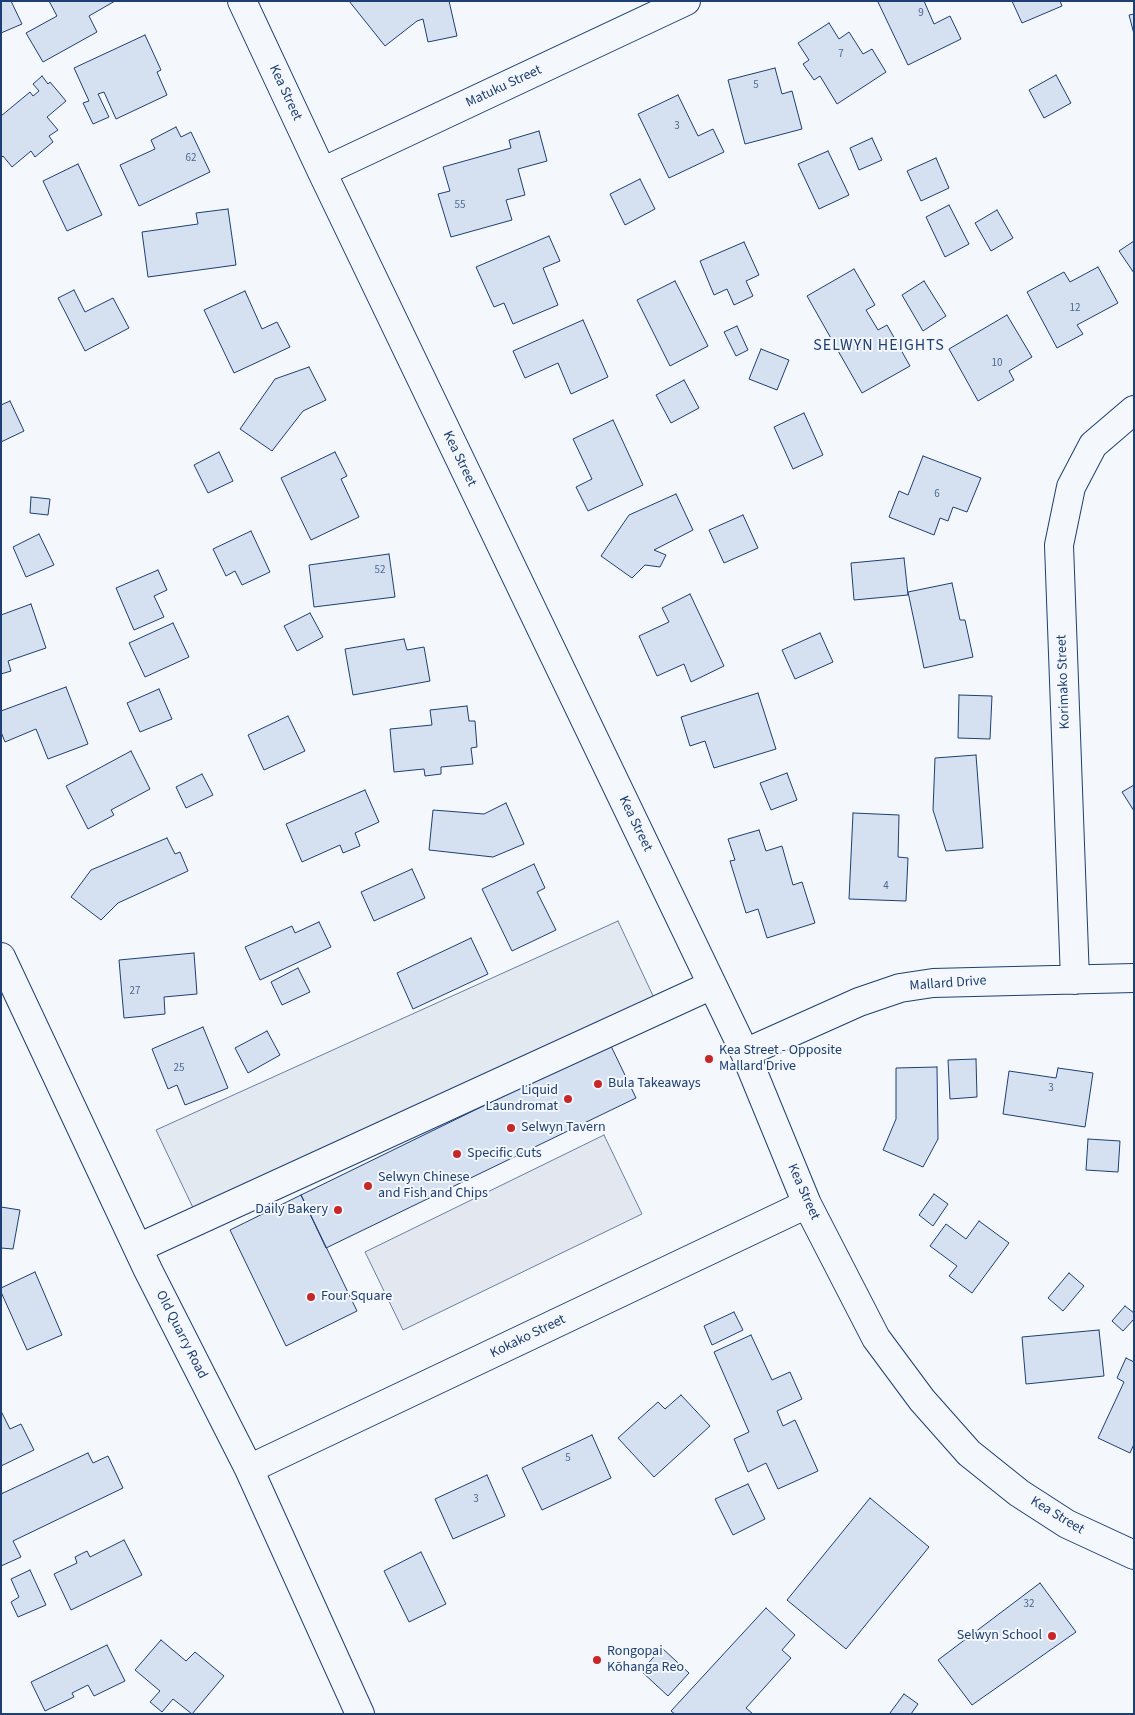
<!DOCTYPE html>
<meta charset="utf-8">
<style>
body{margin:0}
#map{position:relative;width:1135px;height:1715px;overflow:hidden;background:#f4f7fb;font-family:"Source Sans 3",sans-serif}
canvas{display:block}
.frame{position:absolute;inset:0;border:2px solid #1d3f73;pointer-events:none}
</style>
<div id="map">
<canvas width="1135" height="1715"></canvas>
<div class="frame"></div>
</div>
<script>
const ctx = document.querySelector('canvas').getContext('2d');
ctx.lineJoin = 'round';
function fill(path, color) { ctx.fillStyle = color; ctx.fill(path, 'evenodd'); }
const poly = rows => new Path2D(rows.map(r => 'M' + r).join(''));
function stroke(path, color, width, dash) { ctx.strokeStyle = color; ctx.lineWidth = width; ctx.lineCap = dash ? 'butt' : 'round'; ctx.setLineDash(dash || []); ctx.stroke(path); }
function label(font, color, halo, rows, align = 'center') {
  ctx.font = font + ' "Source Sans 3",sans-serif'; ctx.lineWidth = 4; ctx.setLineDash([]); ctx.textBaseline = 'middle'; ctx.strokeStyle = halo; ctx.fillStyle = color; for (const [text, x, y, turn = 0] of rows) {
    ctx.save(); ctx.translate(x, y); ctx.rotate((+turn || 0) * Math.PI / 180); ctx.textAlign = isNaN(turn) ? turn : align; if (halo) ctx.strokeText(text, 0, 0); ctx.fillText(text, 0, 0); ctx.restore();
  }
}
const green = poly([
 [618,921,655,1000,195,1212,156,1130,618,921]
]);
const parking = poly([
 [604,1135,642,1214,403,1330,365,1252,604,1135]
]);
const building = poly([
 [1,1,11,1,22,24,1,33,1,1],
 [49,1,115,1,89,16,97,32,43,62,26,33,57,16,49,1],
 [349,1,449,1,457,36,428,42,423,19,417,21,385,46,349,1],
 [880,1,924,1,934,24,950,16,961,39,908,65,878,2,880,1],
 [1012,1,1060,1,1062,6,1022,23,1012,1],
 [1134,14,1134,34,1129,15,1134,14],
 [829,23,839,39,849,32,863,54,872,49,886,72,837,104,820,76,814,80,803,64,809,60,798,43,829,23],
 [145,35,161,70,157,72,167,95,116,119,104,92,98,94,109,117,93,124,83,103,89,101,74,68,145,35],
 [775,68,782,94,792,91,802,129,745,144,728,80,775,68],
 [1056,75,1071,103,1044,118,1029,90,1056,75],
 [42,76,48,84,50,82,66,101,47,117,58,130,49,136,53,142,35,157,31,151,12,167,3,156,1,158,1,116,30,92,33,96,39,91,33,84,42,76],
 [678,95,698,136,713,129,724,152,669,178,638,114,678,95],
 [176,127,181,137,191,132,210,172,139,206,120,165,155,149,151,140,176,127],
 [539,131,547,161,518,169,525,195,506,200,512,220,451,237,438,194,450,191,443,167,511,148,509,140,539,131],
 [872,138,882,160,859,170,850,148,872,138],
 [828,151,849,195,819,209,798,164,828,151],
 [936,158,949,188,921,201,907,171,936,158],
 [78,164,102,215,67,231,43,181,78,164],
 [640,179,655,209,625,225,610,194,640,179],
 [949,205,969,244,945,257,926,217,949,205],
 [228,209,236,265,148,277,142,232,198,224,196,213,228,209],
 [997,210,1013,238,991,251,975,223,997,210],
 [549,236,560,261,543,268,558,305,513,324,504,303,494,307,476,267,549,236],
 [1134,241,1134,273,1119,251,1134,241],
 [744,242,759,275,746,281,753,296,734,305,727,289,714,295,700,261,744,242],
 [1098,267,1118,303,1077,325,1083,334,1057,348,1027,292,1064,272,1070,282,1098,267],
 [854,269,875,305,866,310,878,330,887,325,910,366,862,393,807,296,854,269],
 [675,281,708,346,670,366,637,300,675,281],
 [924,281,946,316,923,331,902,295,924,281],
 [74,290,85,312,113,298,129,328,85,351,58,298,74,290],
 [245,291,262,329,277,322,290,347,234,373,204,310,245,291],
 [1007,315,1032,357,1009,371,1014,380,978,401,949,349,1007,315],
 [583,320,608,377,571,394,558,363,525,378,513,351,583,320],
 [737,326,748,350,736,356,724,332,737,326],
 [761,349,789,360,777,390,749,379,761,349],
 [309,367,326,400,303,411,272,451,240,429,275,379,309,367],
 [684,380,699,408,671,423,656,395,684,380],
 [10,401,24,431,1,442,1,405,10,401],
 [804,413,823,455,793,469,774,427,804,413],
 [613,420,643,485,588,511,576,487,592,479,573,439,613,420],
 [219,452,233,481,208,493,194,465,219,452],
 [335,452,347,476,341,479,359,517,311,540,281,478,335,452],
 [923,456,981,478,967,512,953,507,948,521,940,518,934,535,889,517,899,491,908,495,923,456],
 [676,494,693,530,654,550,666,555,660,567,645,565,632,578,601,556,629,515,676,494],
 [31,497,50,499,48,515,30,513,31,497],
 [743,515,758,548,724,563,709,530,743,515],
 [251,531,270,572,242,585,235,571,226,576,213,549,251,531],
 [39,534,54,565,26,577,13,547,39,534],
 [389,554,395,597,314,607,309,565,389,554],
 [904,558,908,595,854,600,851,563,904,558],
 [158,570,167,590,154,596,164,617,134,630,116,588,158,570],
 [952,583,960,620,965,620,973,657,924,668,908,592,952,583],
 [690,594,724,666,691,682,684,664,657,676,639,636,669,622,662,608,690,594],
 [31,604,46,648,8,661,11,671,1,674,1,615,31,604],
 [310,613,323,637,297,651,284,626,310,613],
 [173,623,189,657,145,677,129,643,173,623],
 [820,633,833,662,795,679,782,650,820,633],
 [404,639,407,650,424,647,430,681,353,695,345,649,404,639],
 [66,687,88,744,48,759,36,729,5,742,1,732,1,711,66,687],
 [159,689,172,719,140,732,127,703,159,689],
 [758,693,776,749,714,768,705,741,690,746,681,717,758,693],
 [959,695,992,696,990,739,958,738,959,695],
 [467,706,469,721,475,721,477,747,471,748,473,764,441,767,441,774,425,776,424,769,394,772,390,729,432,725,430,710,467,706],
 [288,716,305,751,264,770,248,735,288,716],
 [131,751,150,789,111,810,114,815,88,829,66,786,131,751],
 [976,755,983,848,946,851,933,810,935,758,976,755],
 [787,773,797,800,771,810,760,783,787,773],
 [202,774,213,795,186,808,176,787,202,774],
 [1134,785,1134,811,1122,792,1134,785],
 [365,790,379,822,355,833,360,846,343,853,340,845,302,862,286,824,365,790],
 [506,803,524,844,493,857,429,850,433,810,484,814,506,803],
 [853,813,899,815,898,857,908,858,906,901,849,899,853,813],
 [759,830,766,851,782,846,793,885,802,882,815,923,767,938,758,909,746,913,730,861,735,860,728,839,759,830],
 [167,838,175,854,180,852,188,871,118,903,101,920,71,897,91,870,167,838],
 [534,864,545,888,537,892,556,930,512,951,482,889,534,864],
 [412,869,425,898,374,921,361,892,412,869],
 [319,922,331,947,260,980,245,947,292,926,295,933,319,922],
 [471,938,488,974,413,1009,397,973,471,938],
 [194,953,197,994,164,997,165,1014,124,1018,119,960,194,953],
 [298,968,310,992,282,1005,271,982,298,968],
 [203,1027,228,1088,185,1105,177,1085,168,1089,152,1049,203,1027],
 [267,1031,280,1055,248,1073,235,1048,267,1031],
 [610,1044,636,1098,326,1248,301,1195,610,1044],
 [976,1059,977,1097,950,1099,948,1060,976,1059],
 [937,1067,938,1139,923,1167,883,1150,896,1119,896,1068,937,1067],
 [1058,1068,1093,1073,1085,1127,1003,1114,1009,1071,1056,1078,1058,1068],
 [1088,1139,1120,1141,1118,1172,1086,1170,1088,1139],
 [934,1194,948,1204,933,1226,919,1215,934,1194],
 [301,1195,357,1311,286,1346,230,1230,301,1195],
 [1,1207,20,1210,13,1249,1,1248,1,1207],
 [979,1221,1009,1243,972,1293,949,1276,957,1266,930,1246,946,1224,966,1239,979,1221],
 [35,1272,62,1335,27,1350,1,1292,1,1288,35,1272],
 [1069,1273,1084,1286,1063,1311,1048,1298,1069,1273],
 [1125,1306,1134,1313,1134,1319,1123,1331,1112,1321,1125,1306],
 [734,1312,743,1330,712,1345,704,1326,734,1312],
 [1099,1330,1104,1376,1026,1384,1022,1337,1099,1330],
 [751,1335,772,1380,790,1372,802,1399,777,1411,783,1426,795,1420,818,1471,778,1489,766,1463,748,1472,734,1439,749,1432,714,1352,751,1335],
 [1126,1358,1134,1362,1134,1444,1130,1453,1098,1438,1124,1382,1117,1378,1126,1358],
 [681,1395,710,1426,654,1477,618,1438,658,1402,665,1409,681,1395],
 [1,1411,10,1429,21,1424,34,1450,1,1466,1,1411],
 [592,1435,611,1478,542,1510,522,1468,592,1435],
 [88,1453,93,1463,108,1456,123,1488,13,1541,21,1557,1,1566,1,1494,88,1453],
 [487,1475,505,1516,453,1539,435,1499,487,1475],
 [748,1484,765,1519,733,1535,715,1499,748,1484],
 [870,1498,929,1547,846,1649,787,1600,870,1498],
 [124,1540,142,1575,71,1610,54,1574,77,1563,75,1557,87,1551,90,1557,124,1540],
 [421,1552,446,1604,409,1622,384,1571,421,1552],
 [30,1570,46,1605,18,1617,11,1602,19,1597,11,1579,30,1570],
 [1040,1583,1076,1632,972,1705,938,1660,1040,1583],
 [766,1608,795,1635,782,1650,791,1658,746,1708,753,1714,675,1714,671,1711,766,1608],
 [161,1640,186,1661,195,1652,224,1676,192,1714,173,1699,162,1712,150,1702,160,1691,135,1670,161,1640],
 [107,1645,125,1681,94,1696,88,1685,72,1693,74,1697,45,1711,31,1682,107,1645],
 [662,1648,689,1673,668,1696,641,1671,662,1648],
 [904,1694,918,1704,911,1714,891,1714,890,1713,904,1694]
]);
const minor = poly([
 [242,1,322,172,745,1053,807,1204,876,1338,922,1400,969,1453,1019,1493,1067,1524,1134,1555],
 [322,172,686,1],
 [1,957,148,1270,249,1469,360,1714],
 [1075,980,1059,545,1071,487,1093,445,1134,410],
 [745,1053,859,1002,900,988,933,983,1134,978],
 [138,1248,712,985],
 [249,1469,807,1204]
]);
const markers = [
 [709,1059,5,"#c62828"],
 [598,1084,5,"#c62828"],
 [568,1099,5,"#c62828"],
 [511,1128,5,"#c62828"],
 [457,1154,5,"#c62828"],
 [368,1186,5,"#c62828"],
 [338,1210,5,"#c62828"],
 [311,1297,5,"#c62828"],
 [1052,1636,5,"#c62828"],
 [597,1660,5,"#c62828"]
];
const numberNames = [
 ["9",921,14],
 ["7",841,55],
 ["5",756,86],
 ["3",677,127],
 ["62",191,159],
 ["55",460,206],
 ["12",1075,309],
 ["10",997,364],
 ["6",937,495],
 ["52",380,571],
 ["4",886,887],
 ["27",135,992],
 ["25",179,1069],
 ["3",1051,1089],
 ["5",568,1459],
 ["3",476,1500],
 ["32",1029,1605]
];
const streetNames = [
 ["Matuku Street",504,87,-25],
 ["Kea Street",285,93,65],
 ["Kea Street",459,459,64],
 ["Korimako Street",1064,682,-92],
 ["Kea Street",635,824,64],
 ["Mallard Drive",948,984,-4],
 ["Kea Street",803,1192,66],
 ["Old Quarry Road",181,1335,63],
 ["Kokako Street",528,1337,-26],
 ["Kea Street",1057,1516,31]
];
const poiNames = [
 ["Kea Street - Opposite",719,1051],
 ["Mallard Drive",719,1067],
 ["Bula Takeaways",608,1084],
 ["Liquid",558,1091,"right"],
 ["Laundromat",558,1107,"right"],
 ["Selwyn Tavern",521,1128],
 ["Specific Cuts",467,1154],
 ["Selwyn Chinese",378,1178],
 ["and Fish and Chips",378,1194],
 ["Daily Bakery",328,1210,"right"],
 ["Four Square",321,1297],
 ["Selwyn School",1042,1636,"right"],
 ["Rongopai",607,1652],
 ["Kōhanga Reo",607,1668]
];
const quarterNames = [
 ["SELWYN HEIGHTS",879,346]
];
fill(green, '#e3e9f0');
stroke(green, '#687fa3', 1);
fill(parking, '#e3e8f0');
stroke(parking, '#687fa3', 1);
fill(building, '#d5e0f0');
stroke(building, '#1d3f73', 1);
stroke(minor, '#1d3f73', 30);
stroke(minor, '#f4f7fb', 28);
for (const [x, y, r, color] of markers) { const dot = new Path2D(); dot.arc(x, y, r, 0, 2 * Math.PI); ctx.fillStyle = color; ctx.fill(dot); stroke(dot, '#f4f7fb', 2); }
label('11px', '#4b6792', null, numberNames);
label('14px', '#1d3f73', '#f4f7fb', streetNames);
label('14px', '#1d3f73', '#f4f7fb', poiNames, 'left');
ctx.letterSpacing = '1px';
label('16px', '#1d3f73', '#f4f7fb', quarterNames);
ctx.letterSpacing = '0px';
</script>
